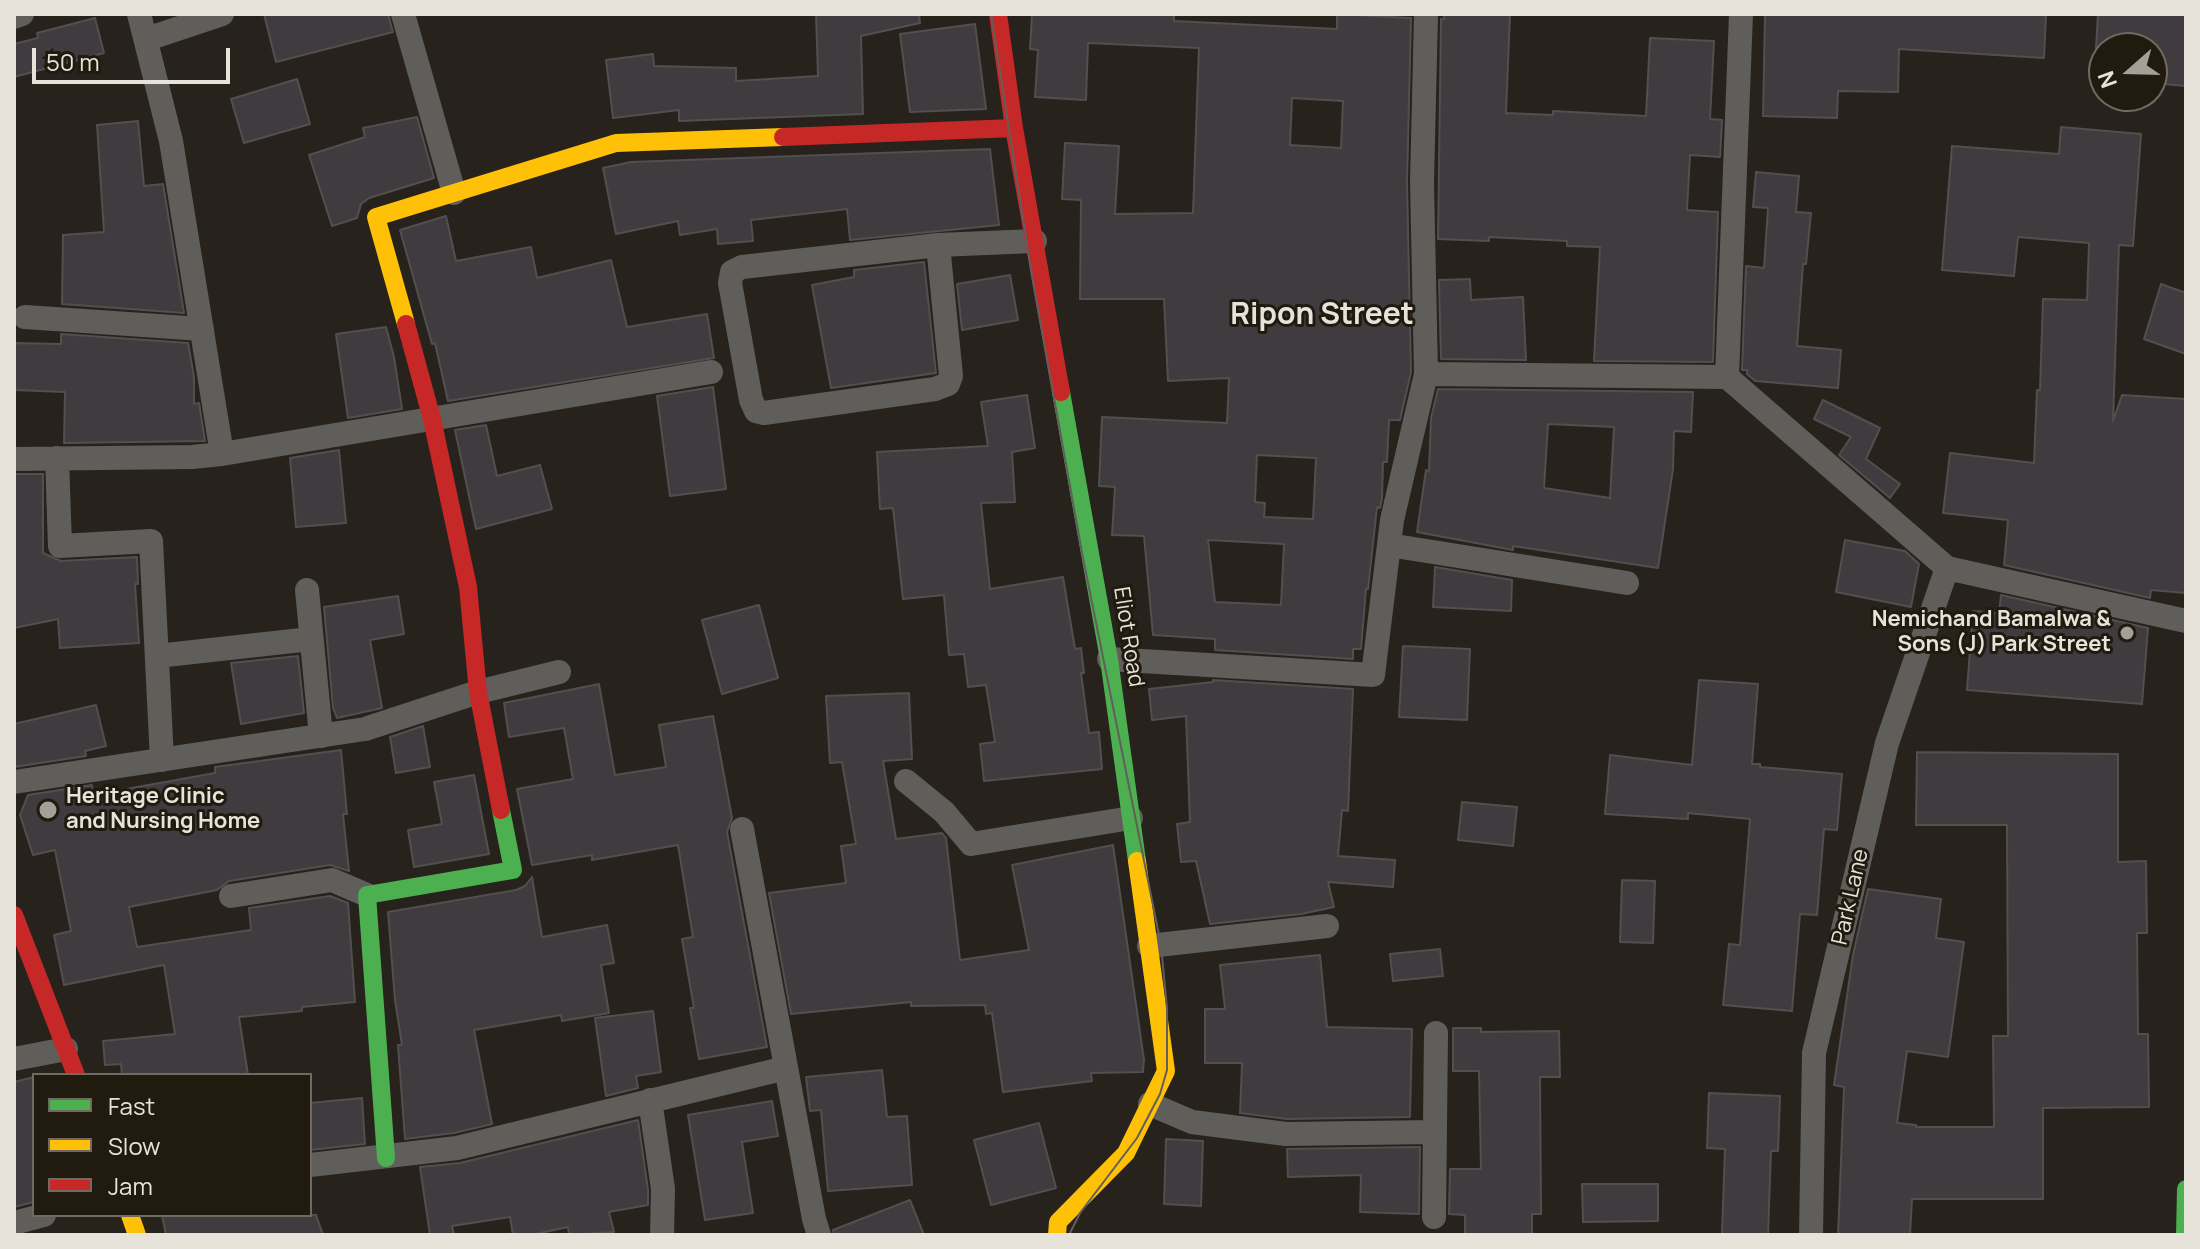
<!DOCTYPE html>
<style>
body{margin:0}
#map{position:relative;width:2200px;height:1249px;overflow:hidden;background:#27221c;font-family:Manrope,sans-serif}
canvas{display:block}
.frame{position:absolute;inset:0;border:16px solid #e7e3db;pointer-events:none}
.legend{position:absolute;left:32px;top:1073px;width:280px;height:144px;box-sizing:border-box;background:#211a0e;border:2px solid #706a60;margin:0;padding:10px 14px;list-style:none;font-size:24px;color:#e7e3db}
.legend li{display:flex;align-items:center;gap:16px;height:40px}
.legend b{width:40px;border:2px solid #706a60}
.north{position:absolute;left:2088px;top:32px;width:80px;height:80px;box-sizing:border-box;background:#211a0e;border:2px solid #706a60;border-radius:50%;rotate:250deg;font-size:22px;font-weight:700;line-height:32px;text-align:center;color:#e7e3db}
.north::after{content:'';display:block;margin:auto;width:28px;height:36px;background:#a49f98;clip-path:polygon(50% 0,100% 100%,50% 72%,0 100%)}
.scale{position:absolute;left:32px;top:48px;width:198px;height:36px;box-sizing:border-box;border:4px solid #e7e3db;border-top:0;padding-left:10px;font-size:24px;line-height:28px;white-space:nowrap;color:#e7e3db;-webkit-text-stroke:6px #211a0e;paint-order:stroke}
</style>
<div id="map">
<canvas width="2200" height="1249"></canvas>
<div class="frame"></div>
<ul class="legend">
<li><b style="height:10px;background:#4caf50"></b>Fast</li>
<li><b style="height:10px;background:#ffc107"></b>Slow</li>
<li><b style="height:10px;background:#c62828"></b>Jam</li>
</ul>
<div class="north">N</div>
<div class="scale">50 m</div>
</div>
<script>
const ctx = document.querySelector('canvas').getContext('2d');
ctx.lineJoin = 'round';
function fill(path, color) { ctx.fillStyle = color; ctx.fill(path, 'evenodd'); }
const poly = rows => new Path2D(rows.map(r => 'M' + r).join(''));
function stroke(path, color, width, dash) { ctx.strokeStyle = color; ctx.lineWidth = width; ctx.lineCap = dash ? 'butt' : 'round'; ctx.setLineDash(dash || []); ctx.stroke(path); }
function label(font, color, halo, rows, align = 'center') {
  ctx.font = font + ' Manrope,sans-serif'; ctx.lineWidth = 6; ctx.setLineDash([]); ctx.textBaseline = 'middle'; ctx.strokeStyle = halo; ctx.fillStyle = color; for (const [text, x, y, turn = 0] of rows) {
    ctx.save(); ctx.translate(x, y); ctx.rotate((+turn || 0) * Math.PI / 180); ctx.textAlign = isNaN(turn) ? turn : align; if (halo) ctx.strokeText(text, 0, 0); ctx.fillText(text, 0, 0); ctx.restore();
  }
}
const building = poly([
 [264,14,388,14,393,32,276,62,264,14],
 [816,14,919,14,920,23,861,36,863,114,679,121,679,110,613,118,606,60,653,54,654,66,736,68,736,81,818,76,816,14],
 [1032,14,1174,14,1174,21,1337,29,1337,14,1411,18,1407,182,1411,372,1400,420,1389,420,1387,462,1383,462,1382,498,1380,508,1377,507,1368,589,1366,589,1361,649,1353,649,1353,659,1215,650,1215,639,1153,635,1144,536,1112,535,1115,487,1099,486,1102,417,1227,423,1229,378,1168,381,1164,299,1080,299,1081,200,1062,199,1065,143,1119,146,1115,214,1193,213,1199,48,1088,43,1086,100,1035,97,1038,50,1030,49,1032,14],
 [1292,98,1343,101,1341,148,1290,145,1292,98],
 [1257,455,1316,458,1313,519,1264,517,1265,503,1255,502,1257,455],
 [1208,540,1284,544,1281,605,1215,602,1208,540],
 [1444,14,1510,14,1506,113,1553,115,1553,111,1646,116,1650,38,1714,41,1710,119,1722,120,1720,157,1690,155,1687,210,1718,212,1713,362,1594,361,1600,247,1567,246,1567,241,1489,237,1489,241,1438,239,1441,19,1444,19,1444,14],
 [1765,14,2046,14,2044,58,1899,49,1898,92,1838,91,1837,118,1763,116,1765,14],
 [2098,14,2186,14,2186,86,2152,83,2152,48,2096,48,2098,14],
 [95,18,104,53,14,77,14,44,38,38,37,33,95,18],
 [975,24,986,109,910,112,900,34,975,24],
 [297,79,310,124,244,143,231,99,297,79],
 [417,117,434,178,369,198,361,204,357,218,332,226,309,155,365,137,363,128,417,117],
 [138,121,144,186,163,184,184,313,62,304,63,235,104,232,97,125,138,121],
 [2061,127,2141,134,2133,246,2119,245,2113,421,2122,395,2186,399,2186,593,2151,590,2150,598,2004,565,2008,520,1943,513,1950,453,2034,463,2037,390,2040,390,2043,299,2087,300,2089,243,2018,237,2014,276,1942,270,1952,146,2059,154,2061,127],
 [990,149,999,225,850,240,847,209,751,220,753,241,718,244,717,229,680,235,678,221,616,234,603,168,631,162,990,149],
 [1756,172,1799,176,1796,212,1811,213,1806,264,1803,264,1797,346,1841,350,1838,388,1755,381,1747,374,1747,370,1742,370,1746,266,1764,268,1768,208,1753,207,1756,172],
 [446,216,456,261,531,247,537,278,611,260,627,327,707,314,714,358,448,401,435,343,432,344,400,230,446,216],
 [924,262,936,373,831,388,812,285,854,277,854,270,924,262],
 [1010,275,1018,320,962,330,957,284,1010,275],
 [1470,279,1471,300,1523,297,1526,360,1441,359,1439,280,1470,279],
 [2161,284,2186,293,2186,354,2144,339,2161,284],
 [386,327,394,357,402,409,348,418,336,334,386,327],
 [61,334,188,343,194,377,194,404,199,403,205,441,64,443,65,392,14,390,14,343,61,344,61,334],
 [713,387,726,489,670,496,657,396,713,387],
 [1438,389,1693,392,1691,432,1674,431,1673,469,1658,568,1513,546,1513,550,1417,532,1426,470,1429,471,1431,418,1438,389],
 [1548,424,1614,427,1610,498,1544,488,1548,424],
 [1027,395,1035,448,1012,452,1015,502,981,503,990,589,1063,577,1075,649,1081,648,1084,673,1081,673,1089,733,1099,732,1102,769,984,781,980,744,995,742,986,685,968,687,964,654,949,655,944,595,903,599,893,508,880,509,877,452,988,446,981,402,1027,395],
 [1823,400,1880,428,1866,459,1900,484,1890,498,1839,455,1851,437,1814,419,1823,400],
 [486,425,497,476,540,465,552,509,476,529,455,430,486,425],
 [339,450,346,523,296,527,290,458,339,450],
 [14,474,43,474,43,553,61,561,137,557,138,584,135,584,139,643,60,648,58,619,14,628,14,474],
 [1845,540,1905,551,1919,564,1911,607,1836,592,1845,540],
 [1435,567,1512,580,1511,611,1433,607,1435,567],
 [2001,595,2148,628,2142,704,1967,690,1973,611,1999,613,2001,595],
 [398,596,404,634,370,640,382,708,337,718,333,708,324,607,398,596],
 [759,605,778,678,722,694,702,620,759,605],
 [1403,646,1470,649,1467,720,1399,717,1403,646],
 [298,656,304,713,241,724,231,663,298,656],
 [1213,680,1353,689,1348,811,1342,810,1338,856,1395,860,1393,887,1328,882,1334,907,1301,914,1210,924,1196,861,1181,862,1177,824,1190,822,1186,716,1152,720,1149,689,1213,682,1213,680],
 [1699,680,1758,684,1752,764,1760,764,1760,767,1842,774,1837,830,1824,829,1817,915,1800,914,1792,1011,1723,1005,1729,944,1740,945,1750,819,1688,813,1688,819,1605,814,1610,755,1692,765,1699,680],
 [599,684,615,775,666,767,659,725,713,716,732,818,727,832,767,1047,699,1059,690,1008,694,1008,682,939,693,937,678,845,592,860,592,855,532,865,517,789,573,779,564,728,509,737,504,703,599,684],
 [909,693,912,759,883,761,896,839,942,833,946,838,960,960,1029,950,1012,865,1113,845,1144,1060,1143,1072,1091,1073,1092,1081,1003,1092,992,1013,986,1014,985,1005,911,1006,911,1002,791,1014,769,893,846,883,841,846,856,844,842,762,830,763,826,696,909,693],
 [96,705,106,746,85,751,86,756,14,767,14,724,96,705],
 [423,726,430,767,396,773,390,737,423,726],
 [341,750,347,814,343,814,349,871,330,865,229,881,217,890,129,907,137,947,251,930,249,908,330,896,348,903,355,1002,302,1007,302,1011,239,1017,248,1075,122,1075,121,1064,105,1065,103,1041,175,1034,164,965,64,985,54,935,71,931,55,850,33,855,20,815,28,795,92,785,93,795,215,773,215,767,341,750],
 [1917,752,2118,754,2118,862,2146,861,2147,933,2137,933,2138,1034,2148,1034,2149,1107,2043,1108,2043,1199,1912,1199,1910,1235,1838,1235,1844,1087,1834,1085,1853,955,1868,889,1941,899,1936,938,1964,942,1948,1057,1907,1051,1897,1123,1916,1125,1916,1127,1994,1127,1993,1036,2008,1036,2007,825,1916,825,1917,752],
 [474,775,489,854,414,867,408,830,442,824,434,782,474,775],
 [1462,802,1517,807,1513,846,1458,840,1462,802],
 [532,877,542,937,607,925,614,963,601,965,609,1013,562,1021,561,1015,474,1030,492,1124,454,1133,405,1139,398,1045,402,1045,395,1000,388,912,516,890,525,886,532,877],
 [1622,880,1655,881,1653,943,1620,942,1622,880],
 [1440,949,1443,976,1393,981,1390,954,1440,949],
 [1320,955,1327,1027,1412,1029,1410,1117,1287,1119,1240,1113,1242,1063,1205,1063,1205,1009,1225,1009,1220,965,1320,955],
 [653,1011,661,1072,636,1076,638,1088,606,1096,595,1018,653,1011],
 [1453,1028,1481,1028,1481,1032,1559,1031,1560,1077,1540,1077,1541,1214,1532,1214,1532,1235,1465,1235,1465,1215,1449,1214,1450,1169,1481,1169,1479,1071,1453,1071,1453,1028],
 [882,1070,887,1117,907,1116,912,1185,828,1191,821,1110,810,1111,806,1077,882,1070],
 [34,1077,34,1202,14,1207,14,1082,34,1077],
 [1709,1093,1780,1096,1778,1151,1771,1151,1768,1235,1722,1234,1725,1149,1707,1148,1709,1093],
 [362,1098,365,1144,310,1150,310,1103,362,1098],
 [772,1101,778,1136,742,1142,753,1213,705,1220,688,1115,772,1101],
 [638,1120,648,1190,648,1205,609,1212,614,1232,569,1235,568,1227,531,1235,513,1235,510,1217,452,1226,454,1235,430,1235,420,1167,460,1163,638,1120],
 [1039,1123,1056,1188,991,1205,974,1140,1039,1123],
 [1166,1139,1203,1141,1201,1206,1164,1204,1166,1139],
 [1420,1147,1419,1214,1360,1212,1361,1175,1288,1177,1287,1149,1420,1147],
 [1582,1184,1658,1184,1658,1221,1583,1222,1582,1184],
 [910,1200,924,1235,834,1235,833,1230,910,1200],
 [162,1215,316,1215,323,1235,166,1235,162,1215]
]);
const street = poly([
 [139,14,171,141,222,454],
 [403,14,454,193],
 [1741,14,1727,377,1947,568,2186,621],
 [14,17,22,14],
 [147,39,222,14],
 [938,245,742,267,732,272,730,283,751,400,756,411,764,413,935,389,948,384,951,376,938,245,1035,241],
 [25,317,202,329],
 [1426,374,1422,182,1426,15],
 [57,458,60,546,151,541,162,760],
 [14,459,192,457,222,454,711,372],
 [1389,545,1627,583],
 [307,590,321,736],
 [157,656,311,639],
 [1109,659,1373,675,1392,520,1426,374,1727,377],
 [906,781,944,812,971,844,1131,818],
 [14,782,365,729,478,692,559,672],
 [742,829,814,1219,819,1235],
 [231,896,332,880,367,895],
 [1149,946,1327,926],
 [14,1059,66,1049],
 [650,1100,663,1189,662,1235],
 [1150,1104,1192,1122,1286,1134,1434,1132],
 [310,1165,457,1148,786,1068],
 [1434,1217,1436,1033],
 [14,1223,44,1215],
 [1811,1235,1814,1053,1887,743,1947,568]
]);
const fast = poly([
 [1061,392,1109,659,1137,861],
 [386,1158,367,895,513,870,501,810],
 [2185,1235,2186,1189]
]);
const slow = poly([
 [406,324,376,217,616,143,783,137],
 [130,1215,137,1235],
 [1057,1235,1058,1222,1126,1153,1166,1071,1137,861]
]);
const jam = poly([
 [998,14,1014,128,1061,392],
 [783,137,1014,128],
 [406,324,432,419,468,587,478,692,501,810],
 [14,915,76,1075]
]);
const tram = poly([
 [991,14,1032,276,1083,558,1161,945,1167,1009,1167,1070,1160,1094,1137,1138,1080,1213,1069,1235]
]);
const markers = [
 [2127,633,8,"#a49f98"],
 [48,810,10,"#a49f98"]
];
const poiNames = [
 ["Nemichand Bamalwa &",2111,620],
 ["Sons (J) Park Street",2111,645],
 ["Heritage Clinic",66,797,"left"],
 ["and Nursing Home",66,822,"left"]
];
const streetNames = [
 ["Eliot Road",1128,637,81],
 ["Park Lane",1851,897,-77]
];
const districtNames = [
 ["Ripon Street",1322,316]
];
fill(building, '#403b3f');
stroke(building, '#524f4f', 2);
stroke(street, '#605e5b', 24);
stroke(fast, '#4caf50', 18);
stroke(slow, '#ffc107', 18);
stroke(jam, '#c62828', 18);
stroke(tram, '#625e5c', 2);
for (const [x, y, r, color] of markers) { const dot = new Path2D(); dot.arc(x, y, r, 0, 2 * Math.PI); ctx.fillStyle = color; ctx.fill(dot); stroke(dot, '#211a0e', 3); }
label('bold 22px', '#e7e3db', '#211a0e', poiNames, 'right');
label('22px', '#e7e3db', '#211a0e', streetNames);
label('bold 30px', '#e7e3db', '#211a0e', districtNames);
</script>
